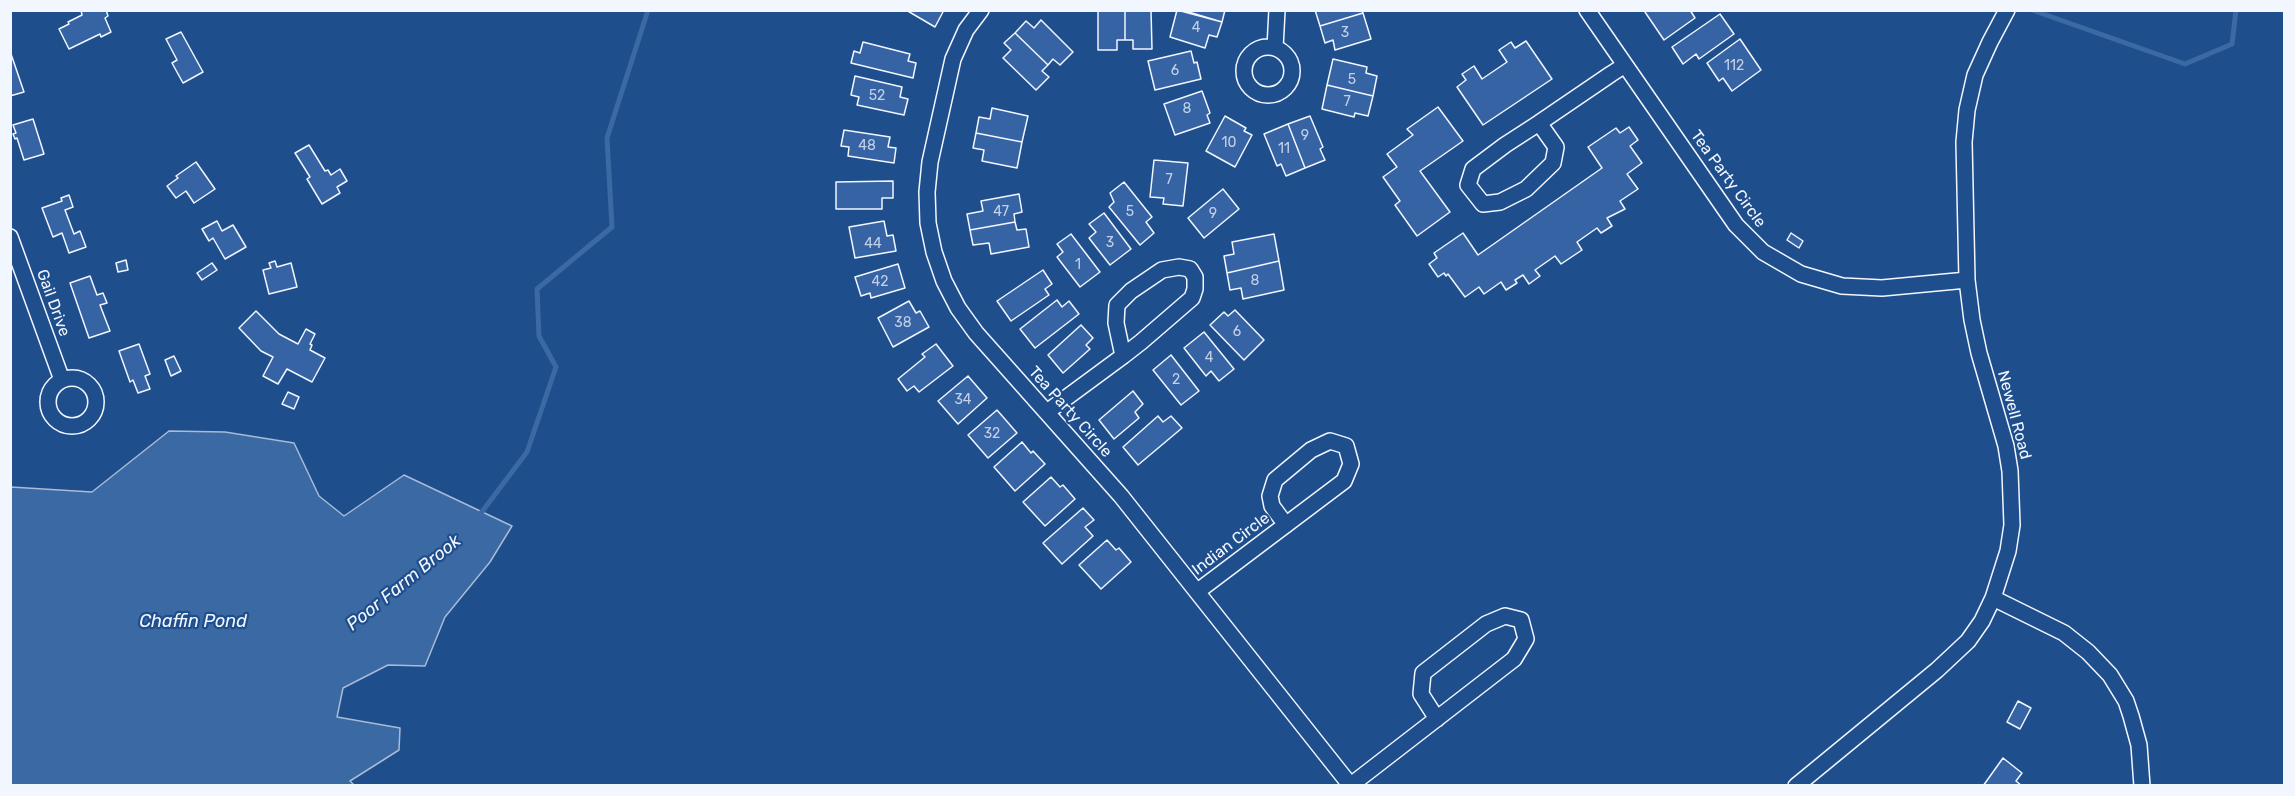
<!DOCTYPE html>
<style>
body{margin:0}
#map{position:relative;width:2295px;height:796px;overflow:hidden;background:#1f4e8c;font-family:Rubik,sans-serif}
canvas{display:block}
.frame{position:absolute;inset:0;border:12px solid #f2f6ff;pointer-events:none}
</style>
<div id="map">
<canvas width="2295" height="796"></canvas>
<div class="frame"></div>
</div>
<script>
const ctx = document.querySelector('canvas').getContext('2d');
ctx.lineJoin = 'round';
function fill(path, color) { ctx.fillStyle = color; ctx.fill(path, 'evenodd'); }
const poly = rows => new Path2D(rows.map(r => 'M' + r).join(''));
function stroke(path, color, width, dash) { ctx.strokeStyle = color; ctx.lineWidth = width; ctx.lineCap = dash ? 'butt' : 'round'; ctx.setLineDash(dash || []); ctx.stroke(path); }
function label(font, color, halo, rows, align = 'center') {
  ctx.font = font + ' Rubik,sans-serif'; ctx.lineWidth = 4.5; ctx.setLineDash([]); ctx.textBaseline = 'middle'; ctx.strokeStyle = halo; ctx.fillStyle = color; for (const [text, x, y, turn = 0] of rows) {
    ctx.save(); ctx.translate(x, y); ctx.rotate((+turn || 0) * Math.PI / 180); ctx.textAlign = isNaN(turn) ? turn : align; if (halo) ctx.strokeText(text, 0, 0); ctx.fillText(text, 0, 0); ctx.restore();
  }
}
const water = poly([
 [169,431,225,432,294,443,319,496,344,516,404,475,512,526,490,562,445,617,425,666,388,665,343,688,337,717,400,728,399,750,350,781,354,785,11,785,11,487,92,492,169,431]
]);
const stream = poly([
 [2032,10,2185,64,2232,44,2236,10],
 [478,517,527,452,556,367,539,336,537,289,612,227,607,138,648,10]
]);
const building = poly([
 [81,10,106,10,108,16,105,18,111,32,101,37,100,34,69,49,59,29,69,24,68,22,82,15,81,10],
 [906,10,944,10,935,27,906,10],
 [1098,10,1125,10,1125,40,1117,40,1117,50,1098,50,1098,10],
 [1125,10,1151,10,1152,49,1133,49,1133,40,1125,40,1125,10],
 [1177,10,1222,22,1217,37,1209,35,1205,48,1170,37,1177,10],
 [1182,10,1225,10,1222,22,1182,10],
 [1315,10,1362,10,1363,13,1320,26,1315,10],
 [1647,10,1690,10,1695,18,1664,40,1645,12,1647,10],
 [1363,13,1371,39,1335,50,1333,40,1325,43,1320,26,1363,13],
 [1720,14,1734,34,1699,59,1696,54,1683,64,1672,47,1720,14],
 [1041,20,1073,52,1060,65,1053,59,1048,65,1015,33,1026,21,1034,28,1041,20],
 [181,32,203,72,183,83,172,63,177,60,166,39,181,32],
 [1015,33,1048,65,1042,71,1049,77,1036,90,1003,58,1011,50,1004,43,1015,33],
 [1740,39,1761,70,1732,91,1723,78,1719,81,1707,63,1740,39],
 [1526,41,1552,79,1483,125,1457,87,1466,80,1462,74,1474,66,1482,79,1507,62,1499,50,1511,42,1515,48,1526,41],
 [863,42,910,54,908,61,916,63,913,78,851,63,854,51,860,53,863,42],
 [10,51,24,92,10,96,10,51],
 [1191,51,1194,63,1197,62,1201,79,1155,90,1148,61,1191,51],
 [1333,59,1367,67,1366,73,1377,76,1373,96,1327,85,1333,59],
 [855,76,902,87,900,97,908,99,904,115,857,105,859,97,851,95,855,76],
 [1327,85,1373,96,1368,116,1355,113,1354,117,1322,109,1327,85],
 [1202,91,1210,113,1207,115,1210,123,1175,135,1164,104,1202,91],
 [1438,107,1463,141,1420,171,1450,212,1417,236,1395,205,1400,201,1383,177,1397,167,1387,154,1413,135,1407,129,1438,107],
 [992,108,1028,116,1022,142,976,133,979,117,990,119,992,108],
 [1225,116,1246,128,1244,131,1252,135,1235,167,1206,151,1225,116],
 [1310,116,1323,147,1320,149,1325,160,1305,168,1288,124,1310,116],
 [33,119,44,154,24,160,17,138,15,139,13,134,16,133,13,125,33,119],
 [1288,124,1305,168,1286,176,1281,164,1277,166,1264,134,1288,124],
 [1629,127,1638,140,1630,146,1642,163,1627,174,1638,189,1620,201,1625,209,1607,218,1612,226,1601,233,1597,228,1577,242,1582,250,1561,264,1555,256,1535,270,1540,276,1529,284,1523,275,1515,280,1517,283,1506,290,1501,282,1484,294,1479,287,1465,297,1448,274,1446,276,1444,273,1438,277,1429,264,1437,258,1434,253,1463,233,1478,255,1602,168,1588,147,1616,128,1620,133,1629,127],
 [844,130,890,137,888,147,896,148,894,163,848,156,849,147,841,146,844,130],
 [976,133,1022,142,1017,168,982,161,984,150,973,148,976,133],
 [309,145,325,171,328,170,331,175,340,169,347,181,337,187,340,193,322,204,307,179,310,177,295,153,309,145],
 [1154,160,1188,163,1183,206,1163,204,1164,198,1150,197,1154,160],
 [196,162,215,189,194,203,186,191,176,198,167,186,178,178,176,176,196,162],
 [893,181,893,198,882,198,882,209,836,209,836,182,893,181],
 [1124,182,1152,217,1146,222,1154,233,1140,245,1109,207,1114,202,1110,193,1124,182],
 [1223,189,1239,209,1204,238,1188,218,1223,189],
 [1019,194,1022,212,1014,214,1015,222,970,230,967,214,983,211,981,201,1019,194],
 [69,195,73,207,65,210,74,234,80,231,86,247,69,253,62,233,53,237,42,208,62,201,61,198,69,195],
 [1104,213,1131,249,1110,265,1089,238,1096,232,1089,224,1104,213],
 [217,221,222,231,233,225,246,247,225,259,213,238,209,241,202,229,217,221],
 [884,221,887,236,893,235,896,251,855,258,849,227,884,221],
 [1015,222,1017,230,1026,229,1029,247,991,254,989,243,973,245,970,230,1015,222],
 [1791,233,1803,241,1799,248,1787,240,1791,233],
 [1071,234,1100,272,1080,287,1057,257,1063,252,1057,244,1071,234],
 [1274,234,1279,261,1227,273,1224,256,1234,254,1232,242,1274,234],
 [126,260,128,270,118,272,116,263,126,260],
 [275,261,277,267,291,263,297,287,269,294,263,270,271,268,269,263,275,261],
 [1279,261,1284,290,1243,299,1241,288,1230,290,1227,273,1279,261],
 [212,263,217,270,202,280,197,273,212,263],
 [898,264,905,288,871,298,870,293,861,296,855,277,898,264],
 [1043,270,1052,284,1045,289,1049,295,1011,321,997,301,1043,270],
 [90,276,97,295,103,293,107,303,100,305,110,331,89,338,70,283,90,276],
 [1057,300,1062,307,1069,301,1079,314,1035,348,1020,329,1057,300],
 [909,301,916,313,920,311,929,327,893,347,878,318,909,301],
 [1235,310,1264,340,1244,360,1210,325,1224,312,1228,316,1235,310],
 [256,311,279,334,298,344,306,329,315,334,310,344,312,345,310,350,325,358,312,382,287,369,278,384,263,376,273,357,261,351,239,328,256,311],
 [1081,325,1093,338,1086,345,1090,349,1063,373,1048,355,1081,325],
 [1204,332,1234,369,1219,381,1211,371,1206,376,1184,348,1204,332],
 [139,344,150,374,145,376,150,389,138,393,133,380,130,382,119,351,139,344],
 [936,344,953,366,919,392,914,386,907,391,898,379,925,357,922,354,936,344],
 [1171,355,1199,391,1181,405,1153,370,1171,355],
 [174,356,181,371,171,376,165,360,174,356],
 [968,376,987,398,958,424,938,401,968,376],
 [1133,391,1143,404,1135,412,1139,418,1114,439,1099,420,1133,391],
 [288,392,299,397,294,409,282,404,288,392],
 [997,410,1017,433,988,458,968,435,997,410],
 [1158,416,1163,422,1171,416,1182,428,1138,465,1123,447,1158,416],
 [1022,442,1031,453,1033,451,1045,464,1015,491,994,467,1022,442],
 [1051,477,1060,487,1063,485,1075,499,1045,526,1023,502,1051,477],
 [1083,508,1094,520,1085,527,1093,536,1062,564,1043,543,1083,508],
 [1107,540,1116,550,1119,548,1131,562,1101,589,1079,565,1107,540],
 [2018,701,2031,708,2020,729,2007,722,2018,701],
 [2003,758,2022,773,2016,781,2022,786,1983,786,2003,758]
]);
const minor = poly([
 [981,10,966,30,953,59,930,162,927,192,928,223,934,252,944,281,958,308,976,333,1121,496,1351,786],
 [1587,10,1736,225,1763,252,1801,274,1842,286,1882,288,1967,280],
 '1244 71a24 24 0 1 1 48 0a24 24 0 1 1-48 0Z',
 [1275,48,1277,10],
 [1539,123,1556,147,1553,163,1526,189,1500,202,1483,204,1468,185,1473,169,1505,145,1539,123,1611,74,1625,65],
 [10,237,62,380],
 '48 402a24 24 0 1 1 48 0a24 24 0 1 1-48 0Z',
 [1047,412,1123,356,1141,342,1192,298,1195,289,1195,277,1190,269,1179,267,1162,270,1131,291,1117,305,1116,323,1123,356],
 [1198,591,1344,481,1351,464,1346,446,1330,441,1311,450,1275,480,1270,496,1272,506,1286,525],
 [1993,598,2064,633,2088,652,2110,675,2126,701,2131,716,2139,745,2142,786],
 [1351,785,1514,659,1526,639,1521,620,1505,616,1486,624,1423,673,1421,694,1437,719],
 [1796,786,1937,670,1968,641,1982,621,1993,598,2008,551,2012,525,2010,471,2006,446,1979,353,1972,320,1967,280,1964,142,1967,110,1975,75,1990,42,2007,10]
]);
const numberNames = [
 ["4",1196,28],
 ["3",1345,33],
 ["112",1734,66],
 ["6",1175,71],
 ["5",1352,80],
 ["52",877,96],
 ["7",1347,102],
 ["8",1187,109],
 ["9",1305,136],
 ["10",1229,143],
 ["48",867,146],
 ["11",1284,149],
 ["7",1169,180],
 ["47",1001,212],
 ["5",1130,212],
 ["9",1213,214],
 ["3",1110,243],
 ["44",873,244],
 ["1",1078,265],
 ["8",1255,281],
 ["42",880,282],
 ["38",903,323],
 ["6",1237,332],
 ["4",1209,358],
 ["2",1176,380],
 ["34",963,400],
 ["32",992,434]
];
const streetNames = [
 ["Tea Party Circle",1728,179,54],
 ["Gail Drive",53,303,70],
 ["Tea Party Circle",1070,412,48],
 ["Newell Road",2014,415,75],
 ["Indian Circle",1231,544,-37]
];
const waterNames = [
 ["Poor Farm Brook",404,583,-39],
 ["Chaffin Pond",193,622]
];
fill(water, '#3b69a3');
stroke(water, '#a8bbd7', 1.5);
stroke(stream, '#3b69a3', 5);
fill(building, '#3563a3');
stroke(building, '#f2f6ff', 1.5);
stroke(minor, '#f2f6ff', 18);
stroke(minor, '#1f4e8c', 15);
label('14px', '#c3d1e8', null, numberNames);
label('16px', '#f2f6ff', '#1f4e8c', streetNames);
label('italic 18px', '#f2f6ff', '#1f4e8c', waterNames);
</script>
